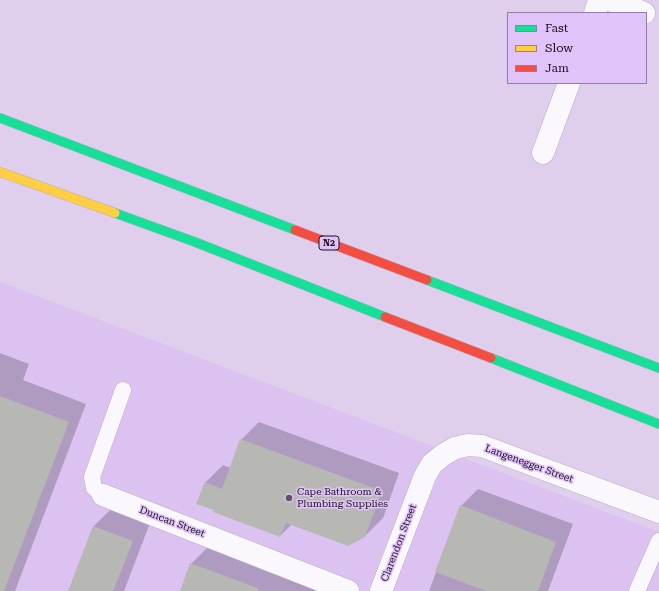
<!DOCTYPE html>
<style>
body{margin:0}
#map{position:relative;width:659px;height:591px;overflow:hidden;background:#dfcfec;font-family:"Roboto Serif",serif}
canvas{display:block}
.legend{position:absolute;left:507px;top:12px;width:140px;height:72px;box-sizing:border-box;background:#e0c3f8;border:1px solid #917ca3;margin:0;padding:5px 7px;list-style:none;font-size:12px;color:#1b1123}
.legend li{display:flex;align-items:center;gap:8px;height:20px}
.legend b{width:20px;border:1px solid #917ca3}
</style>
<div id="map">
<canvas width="659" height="591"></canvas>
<ul class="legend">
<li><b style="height:5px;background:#16e098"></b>Fast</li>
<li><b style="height:5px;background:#ffcf43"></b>Slow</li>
<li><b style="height:5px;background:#f24e42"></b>Jam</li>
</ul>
</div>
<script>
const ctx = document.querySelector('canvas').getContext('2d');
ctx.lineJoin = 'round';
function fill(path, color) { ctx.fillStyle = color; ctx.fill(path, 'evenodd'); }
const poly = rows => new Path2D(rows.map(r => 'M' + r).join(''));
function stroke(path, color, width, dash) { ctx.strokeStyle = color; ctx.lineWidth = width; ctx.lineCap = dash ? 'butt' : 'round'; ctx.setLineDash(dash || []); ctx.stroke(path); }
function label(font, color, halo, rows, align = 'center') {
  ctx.font = font + ' "Roboto Serif",serif'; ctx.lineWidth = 3; ctx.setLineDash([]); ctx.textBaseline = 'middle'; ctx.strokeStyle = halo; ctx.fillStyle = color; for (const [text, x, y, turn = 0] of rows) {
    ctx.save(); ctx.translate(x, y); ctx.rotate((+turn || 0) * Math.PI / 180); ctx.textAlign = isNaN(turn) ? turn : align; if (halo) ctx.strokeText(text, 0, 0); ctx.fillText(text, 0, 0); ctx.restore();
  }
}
const built = poly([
 [0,282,659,532,659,591,0,591]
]);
const shadow = poly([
 [0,353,29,364,23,380,86,404,15,591,0,591],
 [259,422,399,473,383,518,364,537,292,524,280,536,205,483,223,465,231,468,241,440],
 [478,489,573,524,548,591,429,591,461,506],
 [112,508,150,523,124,591,69,591,94,526],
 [209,546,329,591,181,591,191,564]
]);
const building = poly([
 [0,396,69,422,4,591,0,591],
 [240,439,382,491,365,537,348,546,286,523,280,537,213,512,214,510,196,504,205,482,222,489],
 [460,505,556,542,538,591,486,591,435,572],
 [93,526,133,541,113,591,68,591],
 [190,563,258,588,258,591,180,591]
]);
const lane = poly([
 [103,495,94,488,92,477,123,390],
 [637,591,659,541]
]);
const street = poly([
 [610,0,644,13],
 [595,13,599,0],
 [543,153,569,83],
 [103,495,348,591],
 [381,591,425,476,432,464,443,455,455,448,468,445,482,446,659,512]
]);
const fast = poly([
 [0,118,295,230],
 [115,213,195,242,385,317],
 [427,280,659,368],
 [491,358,659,424]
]);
const slow = poly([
 [0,172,115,213]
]);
const jam = poly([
 [295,230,427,280],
 [385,317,491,358]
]);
const markers = [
 [289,498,4,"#605469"]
];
const shields = [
 [329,243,20]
];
const shieldNames = [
 ["N2",329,243]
];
const streetNames = [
 ["Langenegger Street",529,464,20],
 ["Duncan Street",172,522,21],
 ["Clarendon Street",399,543,-69]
];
const poiNames = [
 ["Cape Bathroom &",297,492],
 ["Plumbing Supplies",297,504]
];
fill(built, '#dbc2f0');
fill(shadow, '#0003');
fill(building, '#b7b8b4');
stroke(lane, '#baadc4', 17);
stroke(street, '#baadc4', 23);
stroke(fast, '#baadc4', 10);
stroke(slow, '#baadc4', 10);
stroke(jam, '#baadc4', 10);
stroke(lane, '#faf8fc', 16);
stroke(street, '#faf8fc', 22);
stroke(fast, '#16e098', 9);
stroke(slow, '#ffcf43', 9);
stroke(jam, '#f24e42', 9);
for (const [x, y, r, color] of markers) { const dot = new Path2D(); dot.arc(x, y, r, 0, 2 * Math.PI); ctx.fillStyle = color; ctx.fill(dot); stroke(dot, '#e0c3f8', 1.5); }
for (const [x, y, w] of shields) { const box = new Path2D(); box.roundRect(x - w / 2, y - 7, w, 14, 3); ctx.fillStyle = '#e0c3f8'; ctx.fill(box); stroke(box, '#1b1123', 1); }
label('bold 9px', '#1b1123', null, shieldNames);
label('10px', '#1b1123', '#e0c3f8', streetNames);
label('10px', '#1b1123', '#e0c3f8', poiNames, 'left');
</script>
